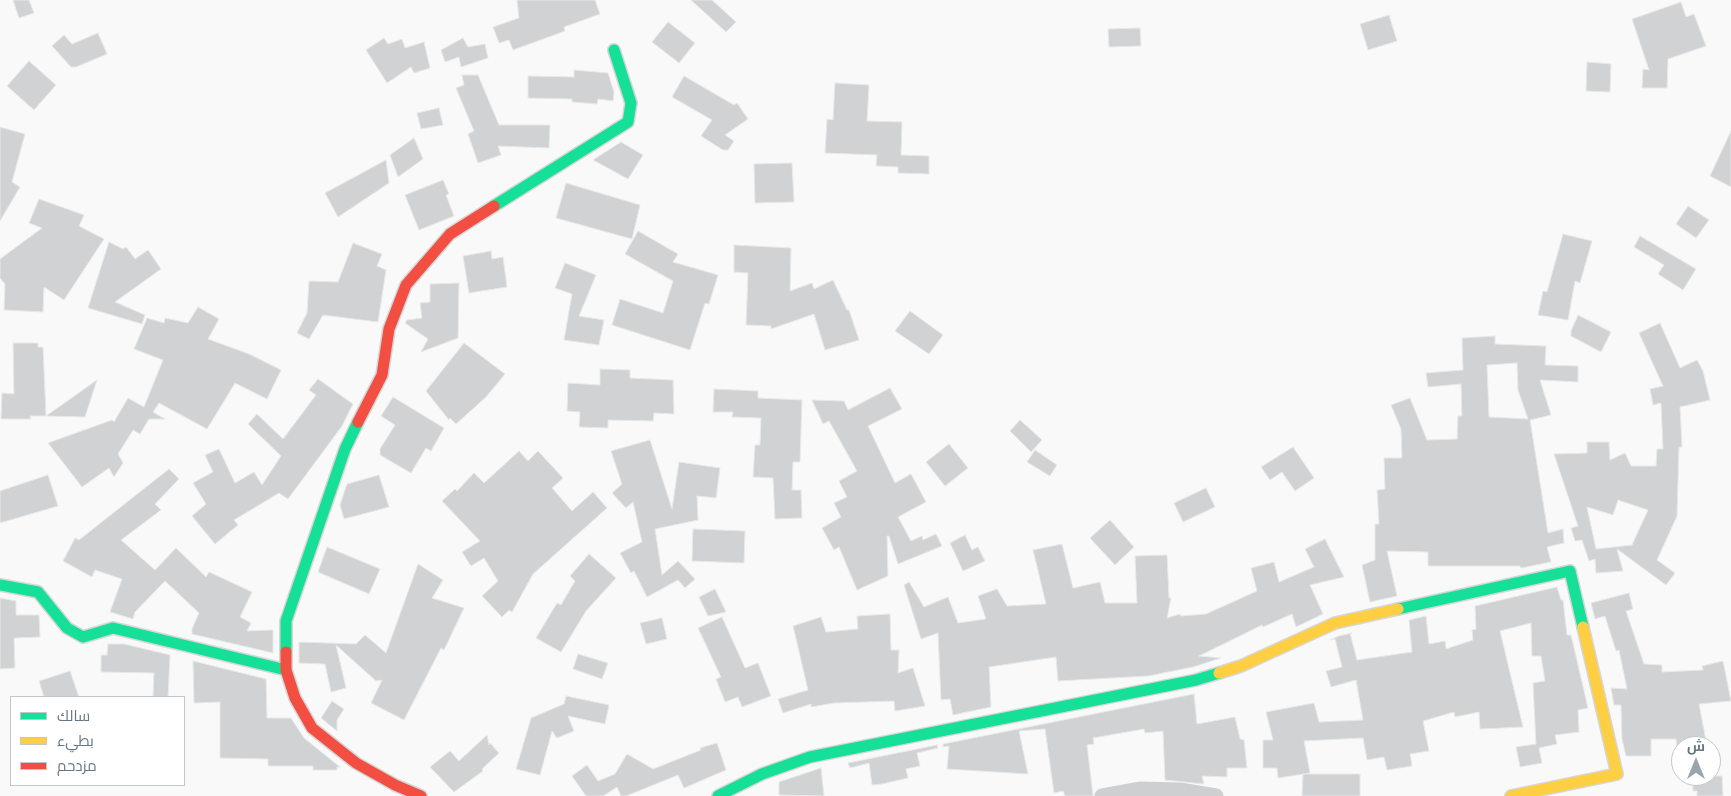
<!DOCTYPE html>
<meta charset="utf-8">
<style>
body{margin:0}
#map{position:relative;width:1731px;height:796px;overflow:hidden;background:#f9f9f9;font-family:"Sofia Sans Condensed",Cairo,sans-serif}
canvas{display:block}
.legend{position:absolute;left:10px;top:696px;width:175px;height:90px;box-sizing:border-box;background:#fff;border:1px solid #c1c8cd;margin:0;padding:6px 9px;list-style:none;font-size:15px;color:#657683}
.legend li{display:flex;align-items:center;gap:10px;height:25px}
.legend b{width:25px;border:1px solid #c1c8cd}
.north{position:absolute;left:1671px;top:736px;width:50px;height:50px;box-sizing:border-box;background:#fff;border:1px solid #c1c8cd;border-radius:50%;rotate:0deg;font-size:14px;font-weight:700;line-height:20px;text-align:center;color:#657683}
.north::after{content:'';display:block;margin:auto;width:18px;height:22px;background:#99a4ac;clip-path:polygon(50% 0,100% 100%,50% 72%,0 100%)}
</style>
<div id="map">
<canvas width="1731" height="796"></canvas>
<ul class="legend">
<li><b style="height:6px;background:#16e098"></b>سالك</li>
<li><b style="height:6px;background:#ffcf43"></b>بطيء</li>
<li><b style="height:6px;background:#f24e42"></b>مزدحم</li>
</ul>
<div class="north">ش</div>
</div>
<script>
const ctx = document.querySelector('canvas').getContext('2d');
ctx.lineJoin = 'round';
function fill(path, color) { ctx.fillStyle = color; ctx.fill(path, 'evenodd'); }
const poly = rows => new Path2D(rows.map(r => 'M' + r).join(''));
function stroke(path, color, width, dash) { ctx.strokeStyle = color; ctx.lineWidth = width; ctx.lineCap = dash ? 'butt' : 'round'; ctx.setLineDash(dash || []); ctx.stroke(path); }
const building = poly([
 [13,0,29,0,34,13,19,18,13,0],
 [517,0,595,0,600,14,564,27,565,31,513,50,509,40,499,43,493,27,519,18,517,0],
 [691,0,712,0,736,22,726,32,691,0],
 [1681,2,1686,17,1694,14,1706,46,1668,59,1667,88,1642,88,1643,69,1649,70,1632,19,1681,2],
 [1389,15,1397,41,1368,50,1360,24,1389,15],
 [668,22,695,43,679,63,652,42,668,22],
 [1140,28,1141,46,1109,47,1108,29,1140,28],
 [98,33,107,54,76,67,71,67,52,46,64,35,72,44,98,33],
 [384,38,388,44,402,39,405,48,424,42,430,68,414,73,411,67,387,83,366,50,384,38],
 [463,38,468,47,485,44,488,58,461,67,459,57,445,62,441,50,463,38],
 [29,61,56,85,34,110,7,86,29,61],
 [1587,62,1611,64,1610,92,1586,91,1587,62],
 [574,70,608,73,614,92,613,101,598,99,597,104,572,102,572,99,528,98,528,76,574,77,574,70],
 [462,75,478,75,499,125,550,125,549,148,498,146,501,155,478,163,468,134,474,131,456,88,464,85,462,75],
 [684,76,734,105,737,103,748,119,725,135,734,141,728,150,723,150,701,136,712,120,672,97,684,76],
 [835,83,869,85,867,121,902,122,901,155,929,156,929,174,898,173,898,167,876,166,877,155,825,153,827,119,833,120,835,83],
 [439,108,443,125,421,129,417,113,439,108],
 [0,127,25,134,12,182,20,187,0,221,0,127],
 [1731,131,1731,187,1710,176,1731,131],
 [414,138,423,159,398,177,390,155,414,138],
 [621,142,643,155,628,179,593,160,621,142],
 [386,160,389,183,338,217,325,193,386,160],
 [792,163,794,202,755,203,754,164,792,163],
 [443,180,449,194,446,195,454,216,419,230,405,195,443,180],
 [566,183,640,205,632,239,556,218,566,183],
 [39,199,84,215,79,226,104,239,64,300,44,287,43,312,4,310,5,284,0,278,0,259,42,228,29,223,39,199],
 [1688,206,1709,220,1696,238,1676,224,1688,206],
 [638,231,678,254,673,262,718,275,709,304,705,303,690,350,612,325,620,299,663,313,673,281,625,254,638,231],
 [1563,234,1592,241,1580,283,1575,281,1568,320,1538,315,1543,291,1547,292,1563,234],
 [1640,236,1696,269,1683,290,1658,274,1664,265,1634,247,1640,236],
 [109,242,123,249,126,247,135,259,148,250,161,269,115,302,145,315,142,324,88,308,109,242],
 [353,243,382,254,377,266,386,270,378,322,323,315,309,339,297,333,307,313,309,281,338,282,353,243],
 [734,245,791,248,790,291,812,283,814,289,833,280,847,310,849,310,859,340,825,350,814,314,771,329,771,326,746,325,748,273,734,272,734,245],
 [491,251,492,259,503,257,507,287,469,293,463,256,491,251],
 [565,263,596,275,579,316,604,320,599,345,564,340,572,294,555,288,565,263],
 [459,283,458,338,421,352,428,339,405,323,407,320,422,318,420,303,430,302,430,284,459,283],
 [198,307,219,319,208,339,249,354,281,370,267,399,235,383,207,429,159,403,153,412,165,419,149,419,140,434,133,430,118,454,123,463,114,477,109,468,82,487,48,443,112,420,114,422,128,398,144,407,163,360,134,349,147,318,164,323,165,318,188,323,198,307],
 [910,311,943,335,929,354,895,331,910,311],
 [1578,315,1611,332,1601,352,1571,336,1571,331,1578,315],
 [1660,323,1680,368,1697,360,1703,371,1710,400,1680,407,1682,447,1679,447,1677,516,1657,560,1675,573,1666,585,1617,549,1623,571,1596,573,1595,559,1589,561,1582,540,1575,541,1571,528,1578,526,1554,454,1587,453,1587,442,1609,442,1610,460,1625,453,1631,466,1656,466,1657,449,1663,449,1661,403,1653,405,1650,389,1663,386,1639,333,1660,323],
 [1618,500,1648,510,1632,545,1596,549,1587,507,1613,515,1618,500],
 [1495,336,1495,344,1546,346,1545,365,1578,366,1578,382,1540,380,1551,415,1530,420,1548,533,1563,529,1564,543,1547,547,1551,562,1521,568,1520,566,1428,566,1428,552,1387,551,1397,596,1370,602,1362,565,1375,560,1375,524,1379,524,1377,490,1385,489,1384,458,1402,458,1401,429,1391,405,1410,398,1427,440,1457,439,1458,416,1462,416,1461,384,1428,387,1426,373,1463,370,1462,338,1495,336],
 [1517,363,1518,390,1528,419,1489,417,1487,365,1517,363],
 [13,343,38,343,38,347,43,347,46,416,30,416,31,419,1,419,2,393,14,394,13,343],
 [464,343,505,374,486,397,456,424,450,418,449,420,426,391,464,343],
 [600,369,630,370,630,378,673,380,674,414,654,413,653,421,608,420,608,428,579,427,580,412,567,411,568,383,600,385,600,369],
 [318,379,353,404,342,426,288,499,279,493,234,520,238,525,215,544,192,516,206,504,193,483,213,472,205,455,219,449,235,483,254,472,262,485,281,456,248,424,257,414,283,439,316,395,309,390,318,379],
 [97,380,85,417,46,416,97,380],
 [890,388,902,409,868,426,895,483,911,474,926,502,898,517,911,541,922,536,923,540,936,534,942,546,898,564,889,536,887,536,888,576,857,590,839,547,834,550,822,528,841,517,834,503,847,497,839,481,857,471,829,421,823,424,812,400,844,401,848,410,890,388],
 [714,389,758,391,758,398,802,400,800,462,793,462,792,490,801,490,802,518,775,519,773,478,753,477,755,445,760,445,761,418,732,417,733,412,713,412,714,389],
 [393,397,444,428,431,451,426,448,411,473,380,455,380,449,395,425,381,416,393,397],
 [1020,420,1042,440,1031,452,1010,431,1020,420],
 [650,440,672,509,679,462,720,468,716,498,697,496,698,520,655,529,662,575,678,561,695,579,685,588,678,580,647,597,634,571,631,573,620,553,642,542,633,502,626,508,612,493,622,484,611,451,650,440],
 [949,444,968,468,945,486,926,462,949,444],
 [1293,447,1314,478,1295,491,1282,472,1270,480,1261,467,1293,447],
 [1035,450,1057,465,1050,476,1027,462,1035,450],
 [519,451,528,461,538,451,563,478,552,488,572,511,593,492,607,508,533,574,512,612,509,610,502,617,482,596,498,581,484,558,471,566,462,552,480,541,442,501,455,489,457,491,474,473,484,483,519,451],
 [169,469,179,479,155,504,161,510,121,540,155,570,176,548,206,577,209,572,252,592,240,617,251,623,247,631,273,630,273,653,192,634,192,629,199,613,165,581,135,612,133,619,110,612,122,579,95,570,92,577,63,561,75,538,79,540,169,469],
 [48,475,58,506,0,523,0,491,48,475],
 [379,475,389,507,344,519,340,505,347,484,379,475],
 [1206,488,1215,507,1183,522,1174,503,1206,488],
 [1110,520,1134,547,1115,565,1090,538,1110,520],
 [693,529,745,531,744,563,692,561,693,529],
 [965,535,972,550,978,547,985,561,963,571,950,543,965,535],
 [1325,539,1344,577,1310,585,1323,614,1296,627,1292,614,1263,627,1262,625,1199,656,1221,658,1193,667,1148,676,1058,681,1056,657,989,667,991,707,953,715,950,699,941,700,938,633,921,639,904,585,909,582,924,607,948,597,958,623,986,619,978,596,997,589,1007,606,1046,604,1033,550,1062,544,1073,588,1100,582,1105,603,1137,603,1135,556,1167,555,1169,598,1171,598,1167,618,1180,614,1181,616,1206,614,1257,591,1251,568,1274,562,1279,582,1314,567,1305,549,1325,539],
 [327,547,380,569,369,594,318,572,327,547],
 [589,554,616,578,586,611,561,652,536,638,557,603,561,605,575,581,570,576,589,554],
 [418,564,443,580,432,598,464,608,444,650,441,648,404,720,371,703,382,680,376,681,336,645,346,688,331,692,325,664,299,663,299,642,356,644,365,635,386,653,418,564],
 [1557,587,1561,600,1563,600,1567,635,1571,635,1588,708,1578,710,1579,732,1555,735,1557,744,1539,748,1542,763,1520,767,1516,747,1536,744,1533,683,1545,681,1541,656,1532,656,1531,623,1500,631,1523,727,1480,729,1479,712,1455,717,1454,712,1423,721,1429,751,1410,754,1412,766,1387,770,1384,757,1367,760,1363,738,1304,741,1310,773,1278,778,1277,768,1263,768,1263,740,1273,740,1266,712,1314,703,1319,722,1363,720,1356,680,1331,687,1326,671,1342,667,1335,639,1330,640,1339,636,1352,633,1350,633,1357,660,1412,652,1409,620,1426,616,1429,644,1445,641,1446,649,1473,640,1472,630,1476,629,1475,606,1557,587],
 [715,589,726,612,708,616,699,597,715,589],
 [1629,593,1633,609,1626,611,1644,664,1662,665,1662,672,1703,670,1702,666,1723,661,1731,701,1699,704,1707,746,1677,746,1676,739,1651,739,1651,756,1626,756,1622,739,1621,705,1614,705,1611,688,1627,689,1619,650,1616,651,1605,616,1595,619,1591,603,1629,593],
 [0,598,16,601,16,615,39,615,40,637,15,638,14,639,15,668,0,669,0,598],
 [890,614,891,650,899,650,898,673,913,668,925,706,895,711,894,701,834,703,811,707,811,704,783,713,778,699,808,690,793,626,821,617,826,632,858,629,857,616,890,614],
 [722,617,745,668,758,663,771,696,742,707,738,697,725,702,716,679,721,677,698,628,722,617],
 [662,618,667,639,646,644,640,623,662,618],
 [108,644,124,644,170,655,168,697,153,697,154,673,101,672,101,655,107,655,108,644],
 [578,654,608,663,602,679,573,669,578,654],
 [193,661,266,679,267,718,291,718,304,738,340,767,337,767,337,770,313,770,313,766,268,766,268,759,220,758,220,702,194,703,193,661],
 [70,671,79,697,44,697,39,681,70,671],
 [1194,694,1197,724,1235,717,1240,739,1244,740,1247,768,1227,768,1227,777,1202,776,1204,784,1165,780,1163,731,1145,733,1144,729,1093,738,1094,744,1087,745,1093,796,1065,796,1063,791,1054,793,1045,729,1019,731,1028,774,947,769,949,746,943,747,943,744,1194,694],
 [566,696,609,705,605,724,568,716,574,731,557,738,552,731,540,775,516,769,531,718,564,704,566,696],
 [332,701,344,709,337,720,337,731,321,718,332,701],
 [487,735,489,745,490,743,499,753,482,769,483,771,454,792,430,767,450,751,459,761,487,735],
 [717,743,726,770,684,788,678,775,626,796,621,796,617,787,603,796,586,796,572,776,587,765,598,781,615,774,627,754,653,769,701,750,700,748,717,743],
 [937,745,938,748,917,753,920,766,906,769,908,778,882,784,872,785,869,763,850,768,848,763,937,745],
 [821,768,824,796,779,795,779,782,821,768],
 [1303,774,1360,774,1360,796,1302,796,1303,774],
 [1693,776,1722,776,1723,796,1697,796,1697,791,1693,791,1693,776]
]);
const street = poly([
 [1102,796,1141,789,1180,790,1216,796]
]);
const fast = poly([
 [494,206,628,122,631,103,614,50],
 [0,585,38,592,67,628,83,637,113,628,286,670],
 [1398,609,1570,571,1583,627],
 [286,652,286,621,345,449,358,422],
 [718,796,762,774,810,757,1196,680,1219,673]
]);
const slow = poly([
 [1219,673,1241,666,1335,623,1398,609],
 [1511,796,1617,774,1583,627]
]);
const jam = poly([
 [358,422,382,375,389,329,406,285,450,234,494,206],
 [286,652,286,670,295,698,312,728,356,763,395,785,421,796]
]);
fill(building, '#d0d2d3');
stroke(building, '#e8e8e8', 1);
stroke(fast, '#d5d6d7', 14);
stroke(slow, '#d5d6d7', 14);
stroke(jam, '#d5d6d7', 14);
stroke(street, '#cecfd0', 15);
stroke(fast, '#16e098', 11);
stroke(slow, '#ffcf43', 11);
stroke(jam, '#f24e42', 11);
</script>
